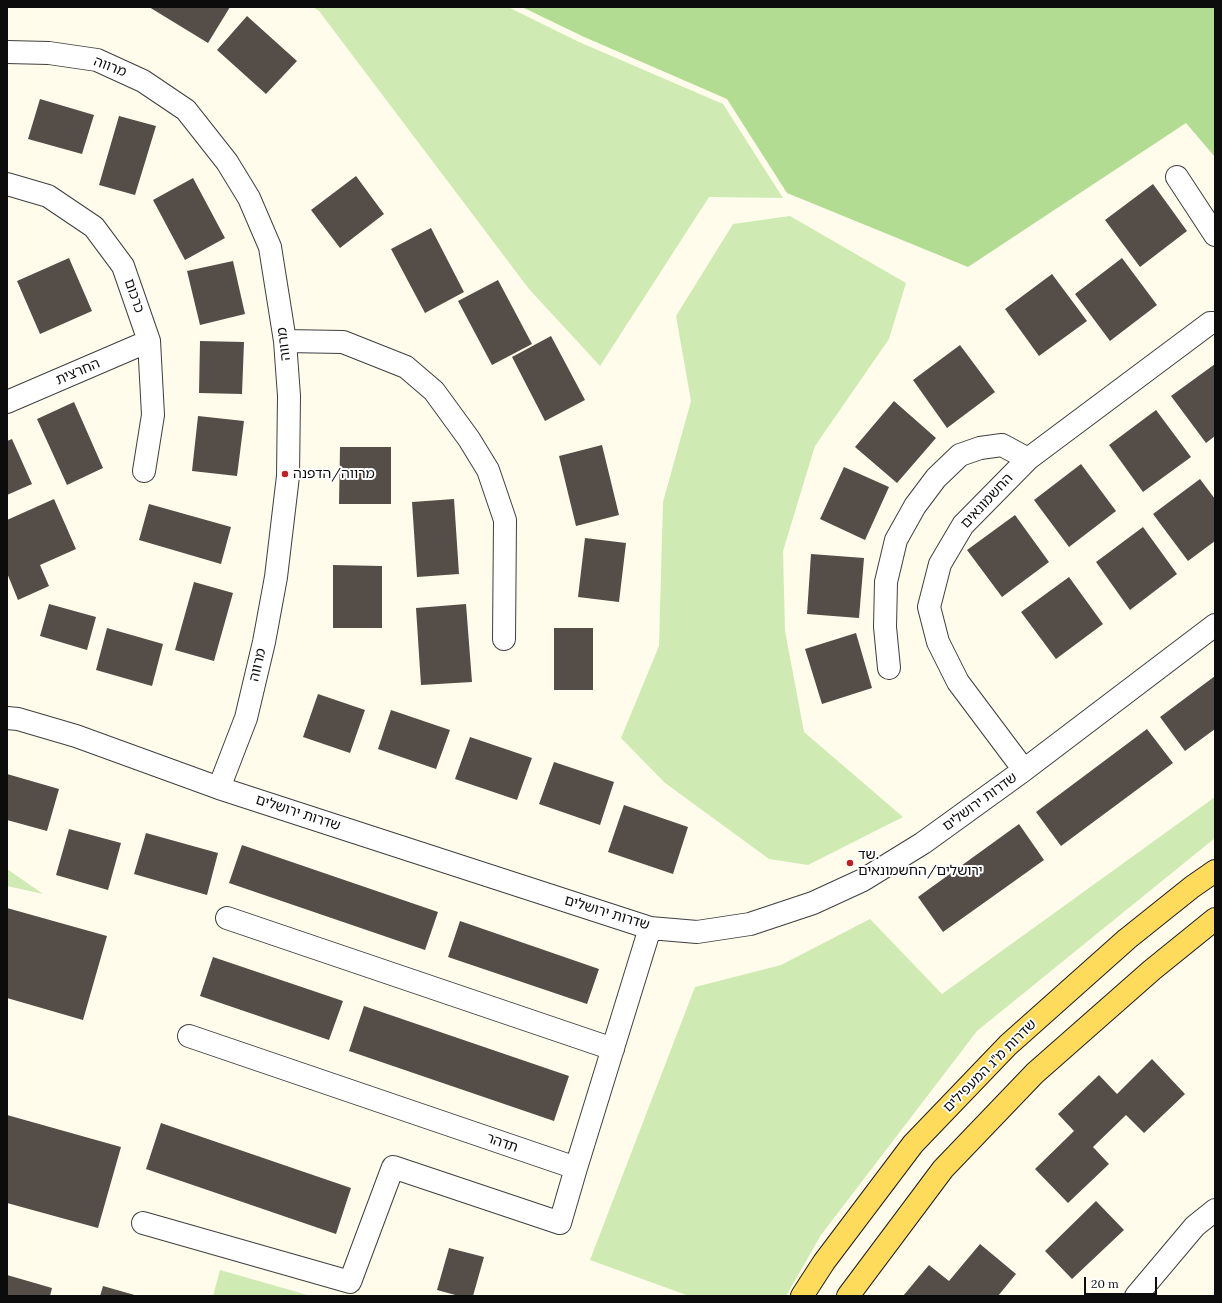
<!DOCTYPE html>
<meta charset="utf-8">
<style>
body{margin:0}
#map{position:relative;width:1222px;height:1303px;overflow:hidden;background:#fffceb;font-family:Lora,serif}
canvas{display:block}
.frame{position:absolute;inset:0;border:8px solid #0c0c0c;pointer-events:none}
.scale{position:absolute;left:1084px;top:1277px;width:73px;height:18px;box-sizing:border-box;border:2px solid #0c0c0c;border-top:0;padding-left:5px;font-size:12px;line-height:14px;white-space:nowrap;color:#0c0c0c;-webkit-text-stroke:3px #fff;paint-order:stroke}
</style>
<div id="map">
<canvas width="1222" height="1303"></canvas>
<div class="frame"></div>
<div class="scale">20 m</div>
</div>
<script>
const ctx = document.querySelector('canvas').getContext('2d');
ctx.lineJoin = 'round';
function fill(path, color) { ctx.fillStyle = color; ctx.fill(path, 'evenodd'); }
const poly = rows => new Path2D(rows.map(r => 'M' + r).join(''));
function stroke(path, color, width, dash) { ctx.strokeStyle = color; ctx.lineWidth = width; ctx.lineCap = dash ? 'butt' : 'round'; ctx.setLineDash(dash || []); ctx.stroke(path); }
function label(font, color, halo, rows, align = 'center') {
  ctx.font = font + ' Lora,"Noto Sans Hebrew",serif'; ctx.lineWidth = 4; ctx.setLineDash([]); ctx.textBaseline = 'middle'; ctx.strokeStyle = halo; ctx.fillStyle = color; for (const [text, x, y, turn = 0] of rows) {
    ctx.save(); ctx.translate(x, y); ctx.rotate((+turn || 0) * Math.PI / 180); ctx.textAlign = isNaN(turn) ? turn : align; if (halo) ctx.strokeText(text, 0, 0); ctx.fillText(text, 0, 0); ctx.restore();
  }
}
const green = poly([
 [313,7,508,7,579,42,723,104,783,198,709,197,600,366,529,289,319,11],
 [790,216,906,283,889,339,815,446,783,551,785,631,804,732,903,817,808,865,769,859,665,783,621,738,659,646,663,502,691,401,676,316,733,224],
 [1215,797,1215,838,977,1031,821,1235,786,1296,689,1296,590,1260,695,987,781,965,870,919,942,994],
 [7,869,43,894,7,886],
 [220,1270,311,1296,213,1296]
]);
const forest = poly([
 [522,7,1215,7,1215,157,1186,123,968,267,787,193,727,99,582,36]
]);
const building = poly([
 [149,7,230,7,208,43],
 [247,16,297,61,266,94,217,50],
 [40,99,94,115,82,154,28,139],
 [119,116,156,126,135,195,99,185],
 [356,176,384,214,340,248,311,210],
 [193,178,225,238,185,260,153,200],
 [1153,184,1187,231,1140,267,1105,220],
 [431,228,464,292,425,313,391,249],
 [69,258,92,311,40,334,17,281],
 [1122,258,1157,305,1110,341,1075,294],
 [233,261,245,314,200,325,187,271],
 [1052,274,1087,321,1039,356,1005,309],
 [498,280,532,344,492,365,458,301],
 [551,336,585,400,545,421,512,357],
 [200,341,244,342,242,394,199,393],
 [960,345,995,392,947,428,913,380],
 [1215,364,1215,436,1206,443,1171,396],
 [894,401,936,438,897,483,855,447],
 [74,402,103,468,67,485,37,419],
 [1156,410,1191,457,1143,492,1109,445],
 [198,416,244,421,237,476,192,471],
 [12,439,32,484,7,495,7,441],
 [602,445,619,515,576,526,559,456],
 [340,447,391,447,391,504,339,504],
 [1081,464,1116,511,1069,547,1034,500],
 [844,467,889,487,865,540,820,519],
 [1200,479,1215,499,1215,541,1188,561,1153,514],
 [54,499,76,549,40,565,49,586,18,600,7,573,7,520],
 [454,499,459,574,417,577,412,502],
 [149,504,231,527,221,564,139,540],
 [1015,515,1049,562,1002,597,967,550],
 [1143,527,1177,574,1130,610,1096,562],
 [585,538,626,543,619,602,578,597],
 [811,554,864,558,859,618,807,614],
 [333,565,382,566,382,628,333,628],
 [1069,577,1103,624,1056,659,1021,612],
 [194,582,233,593,214,661,175,650],
 [49,604,96,617,87,650,40,636],
 [466,604,472,682,421,685,416,608],
 [107,628,163,644,152,686,96,670],
 [554,628,593,628,593,690,554,690],
 [856,633,872,688,822,704,805,649],
 [1215,676,1215,729,1185,751,1160,717],
 [318,694,365,710,350,753,303,737],
 [391,710,450,730,436,769,378,749],
 [1147,729,1173,763,1061,846,1036,812],
 [470,737,532,758,517,800,455,779],
 [554,762,614,782,600,825,539,804],
 [7,774,59,789,47,831,7,820],
 [624,805,688,827,673,874,608,852],
 [1019,824,1044,860,943,932,918,897],
 [69,829,121,843,108,890,56,875],
 [146,833,218,853,207,895,134,874],
 [242,845,438,912,425,950,229,883],
 [7,908,107,936,83,1020,7,998],
 [460,921,599,969,587,1004,448,957],
 [213,957,343,1001,329,1040,200,996],
 [364,1006,569,1076,554,1121,349,1051],
 [1152,1059,1185,1094,1144,1133,1126,1115,1093,1147,1109,1164,1068,1203,1035,1169,1074,1131,1058,1114,1099,1075,1117,1094],
 [7,1115,121,1147,98,1228,7,1203],
 [161,1123,351,1188,336,1234,146,1169],
 [1096,1201,1124,1230,1072,1279,1045,1251],
 [980,1244,1016,1274,998,1296,903,1296,929,1265,949,1281],
 [449,1248,484,1257,473,1296,459,1296,437,1290],
 [7,1275,52,1288,50,1296,7,1296],
 [103,1286,138,1296,100,1296]
]);
const minor = poly([
 [7,52,49,53,97,60,143,81,186,110,227,162,249,198,270,247,285,341,289,396,288,476,276,577,264,642,246,718,219,788],
 [1177,177,1215,235],
 [7,184,48,196,94,227,123,266,149,341,153,415,144,471],
 [285,341,343,342,406,367,434,391,469,439,488,470,505,520,504,639],
 [7,402,149,341],
 [889,668,885,627,886,582,896,540,915,506,936,478,960,455,980,448,1002,445,1028,459],
 [7,718,18,719,76,736,219,788,650,928,697,932,750,924,813,903,863,880,923,843,1024,770,1215,625],
 [1024,770,958,682,938,642,929,607,940,564,963,525,1028,459,1210,323,1215,323],
 [227,918,613,1049],
 [189,1036,576,1168,650,928],
 [143,1223,350,1282,393,1167,560,1223,576,1168],
 [1136,1296,1195,1226,1215,1210]
]);
const major = poly([
 [802,1296,824,1262,913,1144,1008,1045,1127,939,1192,887,1215,871],
 [848,1296,943,1169,1035,1073,1152,970,1215,919]
]);
const markers = [
 [285,474,4,"#c21e21"],
 [850,863,4,"#c21e21"]
];
const streetNames = [
 ["מרווה",110,67,21],
 ["כרכום",134,296,71],
 ["מרווה",284,344,-97],
 ["החרצית",78,372,-23],
 ["החשמונאים",987,501,-47],
 ["מרווה",258,665,-77],
 ["שדרות ירושלים",980,802,-36],
 ["שדרות ירושלים",298,813,18],
 ["שדרות ירושלים",607,913,17],
 ["שדרות מ\"ג המעפילים",990,1066,-45],
 ["תדהר",502,1143,19]
];
const poiNames = [
 ["מרווה/הדפנה",293,474],
 ["שד.",858,855],
 ["ירושלים/החשמונאים",858,871]
];
fill(green, '#cfebb3');
fill(forest, '#b1dc91');
fill(building, '#554d48');
stroke(minor, '#3f3f3f', 24);
stroke(major, '#1d1d1d', 24);
stroke(minor, '#fff', 22);
stroke(major, '#ffdb5b', 22);
for (const [x, y, r, color] of markers) { const dot = new Path2D(); dot.arc(x, y, r, 0, 2 * Math.PI); ctx.fillStyle = color; ctx.fill(dot); stroke(dot, '#fff', 1.5); }
label('14px', '#0c0c0c', '#fff', streetNames);
label('14px', '#0c0c0c', '#fff', poiNames, 'left');
</script>
